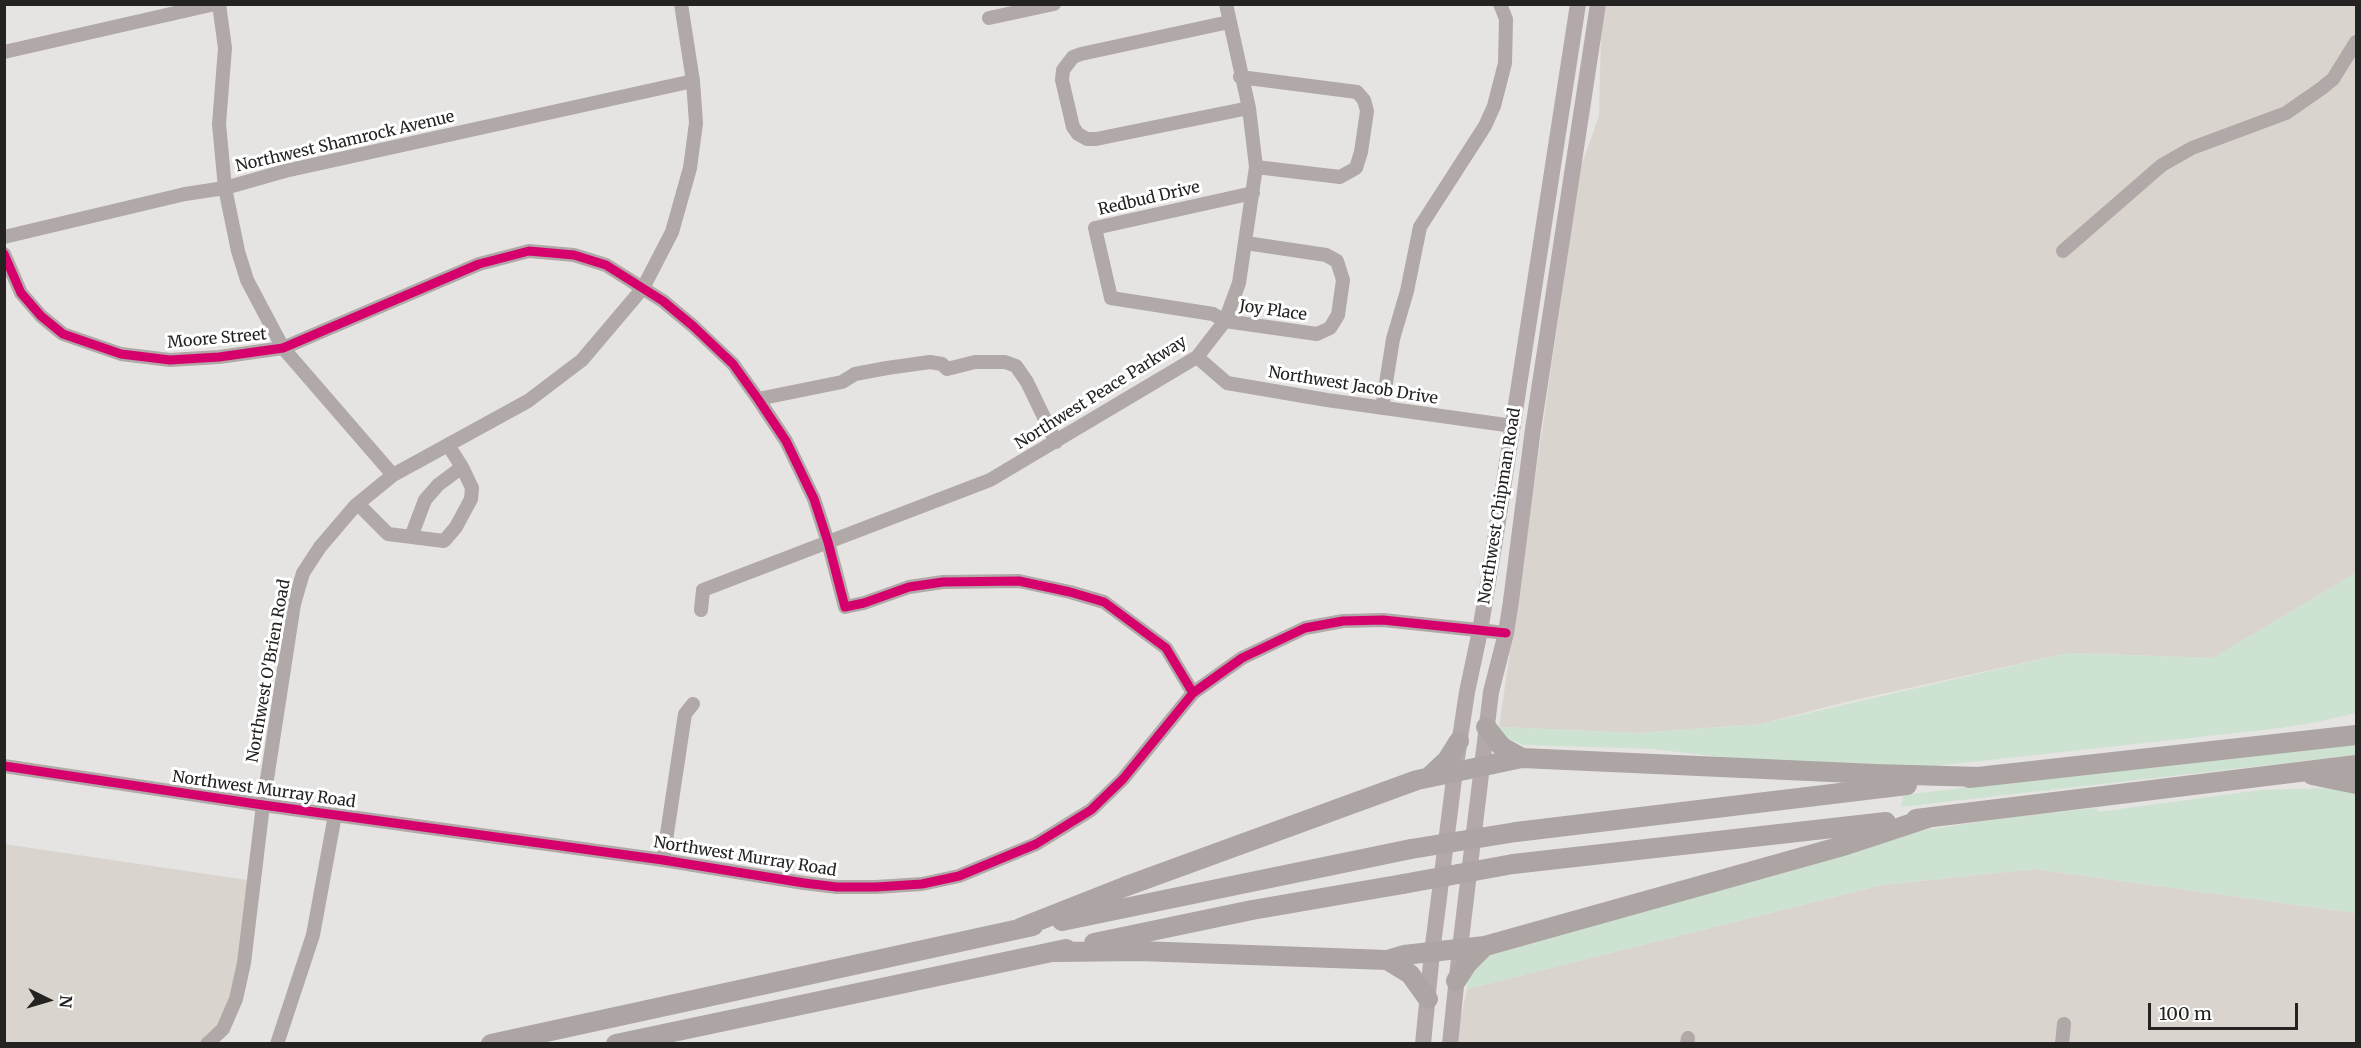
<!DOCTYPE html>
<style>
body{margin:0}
#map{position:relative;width:2361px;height:1048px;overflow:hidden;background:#e6e4e2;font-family:Merriweather,serif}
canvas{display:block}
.frame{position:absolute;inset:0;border:6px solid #242321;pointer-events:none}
.north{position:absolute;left:18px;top:970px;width:60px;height:60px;-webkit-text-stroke:4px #fff;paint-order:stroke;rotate:95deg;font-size:16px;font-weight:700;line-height:24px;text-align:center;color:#242321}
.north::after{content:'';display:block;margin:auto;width:21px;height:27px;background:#242321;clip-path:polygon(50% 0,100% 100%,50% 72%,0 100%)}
.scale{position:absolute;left:2148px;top:1003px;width:150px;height:27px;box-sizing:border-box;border:3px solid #242321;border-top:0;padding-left:8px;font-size:18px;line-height:21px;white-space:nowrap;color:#242321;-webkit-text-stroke:4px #fff;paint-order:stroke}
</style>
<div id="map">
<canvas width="2361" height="1048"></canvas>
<div class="frame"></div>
<div class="north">N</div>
<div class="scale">100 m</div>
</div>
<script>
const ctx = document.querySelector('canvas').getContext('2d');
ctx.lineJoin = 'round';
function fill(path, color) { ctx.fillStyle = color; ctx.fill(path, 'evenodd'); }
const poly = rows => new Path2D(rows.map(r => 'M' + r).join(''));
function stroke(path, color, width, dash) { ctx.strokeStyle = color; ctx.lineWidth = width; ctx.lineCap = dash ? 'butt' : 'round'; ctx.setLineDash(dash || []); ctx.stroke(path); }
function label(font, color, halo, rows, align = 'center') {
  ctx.font = font + ' Merriweather,serif'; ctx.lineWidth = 6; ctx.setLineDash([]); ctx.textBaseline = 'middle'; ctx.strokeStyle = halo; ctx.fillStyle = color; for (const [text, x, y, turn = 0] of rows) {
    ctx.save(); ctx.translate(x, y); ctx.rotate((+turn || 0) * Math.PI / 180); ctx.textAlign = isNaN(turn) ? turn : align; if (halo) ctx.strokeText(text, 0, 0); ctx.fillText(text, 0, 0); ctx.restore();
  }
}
const built = poly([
 [1606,5,2356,5,2356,573,2213,658,2068,653,1846,702,1761,724,1637,733,1499,727,1580,169,1599,116,1601,32],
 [4,844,254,881,229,1016,202,1043,5,1043],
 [2034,869,2356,913,2356,1043,1455,1044,1467,989,1882,885]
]);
const green = poly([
 [2356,573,2356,713,2318,722,2281,728,1935,766,1871,766,1773,763,1653,749,1523,745,1509,739,1499,727,1637,733,1761,724,2068,653,2213,658],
 [2356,742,2356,755,1901,807,1903,795],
 [2325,788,2356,791,2356,913,2034,869,1881,885,1467,989,1469,970,1486,954,1894,837,1931,829,2011,817,2097,808,2098,812,2260,790]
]);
const minor = poly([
 [219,4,225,48,219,124,225,188,238,251,247,280,283,348,393,475],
 [989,18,1054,4],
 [1229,22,1081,54,1073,57,1063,70,1062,80,1073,127,1078,134,1087,139,1096,139,1249,108],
 [4,52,215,4],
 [1240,77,1357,92,1364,100,1367,111,1361,152,1356,168,1340,177,1256,167],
 [4,237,185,194,225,188,285,171,693,81],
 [1246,243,1326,255,1337,261,1343,280,1338,315,1330,328,1317,334,1225,321,1213,314,1111,298,1095,228,1253,193],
 [2063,251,2162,165,2192,148,2286,113,2322,88,2333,79,2356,42],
 [4,254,21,293,41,316,63,334,121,354,170,360,219,357,283,348,479,264,529,251,574,255,606,265,663,301,693,326,733,364,758,399,786,441,814,499,828,542,845,607,864,603,909,587,943,582,1019,581,1070,592,1104,602,1166,648,1193,693],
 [1197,357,1227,383,1327,400,1513,426],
 [758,399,842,382,855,374,887,368,930,362,942,364,947,369,975,362,1005,362,1016,366,1027,382,1056,442],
 [1382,408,1393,339,1407,291,1420,227,1485,126,1494,106,1505,63,1506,19,1500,4],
 [358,504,388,534,444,541,456,527,471,499,472,488,462,467,448,445],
 [411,537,425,500,438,485,462,467],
 [701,610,703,590,990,480,1197,357,1225,321,1239,283,1256,167,1249,108,1226,4],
 [4,766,263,805,663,860,804,883,837,887,876,887,922,884,959,876,1036,844,1091,810,1123,779,1193,693,1242,658,1305,628,1343,621,1383,620,1506,633],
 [663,860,685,714,693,704],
 [207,1044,223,1029,236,999,244,963,263,805,294,604,303,573,320,547,355,506,393,475,528,401,582,360,643,288,672,232,690,168,696,123,693,81,681,4],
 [277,1044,313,935,335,815],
 [1687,1044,1688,1038],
 [2062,1044,2064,1024]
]);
const major = poly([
 [1423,1044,1432,953,1455,771,1467,692,1480,631,1496,534,1578,4],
 [1450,1044,1460,948,1491,692,1506,633,1511,601,1533,429,1598,4]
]);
const highway = poly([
 [1486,727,1502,747,1522,758],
 [2312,775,2356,784],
 [1430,776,1447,760,1459,741],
 [1969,778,2356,735],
 [1916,819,2356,765],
 [1516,832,1907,785],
 [1513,864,1886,822],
 [1062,921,1411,849],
 [1020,928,1124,887,1417,780,1522,758,1875,774,1981,777],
 [1094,943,1252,910,1403,884],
 [1054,952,1140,951,1387,960,1404,955,1485,946,1846,845,1928,818],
 [1387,960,1410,974,1428,999],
 [1456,981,1467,964,1485,946],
 [491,1044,1033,926],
 [616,1044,1066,949]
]);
const highwayBridge = poly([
 [1411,849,1516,832],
 [1403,884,1513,864]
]);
const cycleway = poly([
 [4,254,21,293,41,316,63,334,121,354,170,360,219,357,283,348,479,264,529,251,574,255,606,265,663,301,693,326,733,364,758,399,786,441,814,499,828,542,845,607,864,603,909,587,943,582,1019,581,1070,592,1104,602,1166,648,1193,693],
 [4,766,263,805,663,860,804,883,837,887,876,887,922,884,959,876,1036,844,1091,810,1123,779,1193,693,1242,658,1305,628,1343,621,1383,620,1506,633]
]);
const streetNames = [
 ["Northwest Shamrock Avenue",345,142,-13],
 ["Redbud Drive",1149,199,-13],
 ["Joy Place",1273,311,8],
 ["Moore Street",217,339,-5],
 ["Northwest Jacob Drive",1353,386,9],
 ["Northwest Peace Parkway",1101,393,-32],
 ["Northwest Chipman Road",1500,506,-81],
 ["Northwest O'Brien Road",269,671,-80],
 ["Northwest Murray Road",264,790,8],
 ["Northwest Murray Road",745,857,9]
];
fill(built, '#d9d5ce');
fill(green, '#cee2d1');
stroke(minor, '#b1a8a8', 14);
stroke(major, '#b3a9aa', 16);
stroke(highway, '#ada4a4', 20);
stroke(highwayBridge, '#ada4a4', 20);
stroke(cycleway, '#d6006c', 9);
label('16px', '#242321', '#fff', streetNames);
</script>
